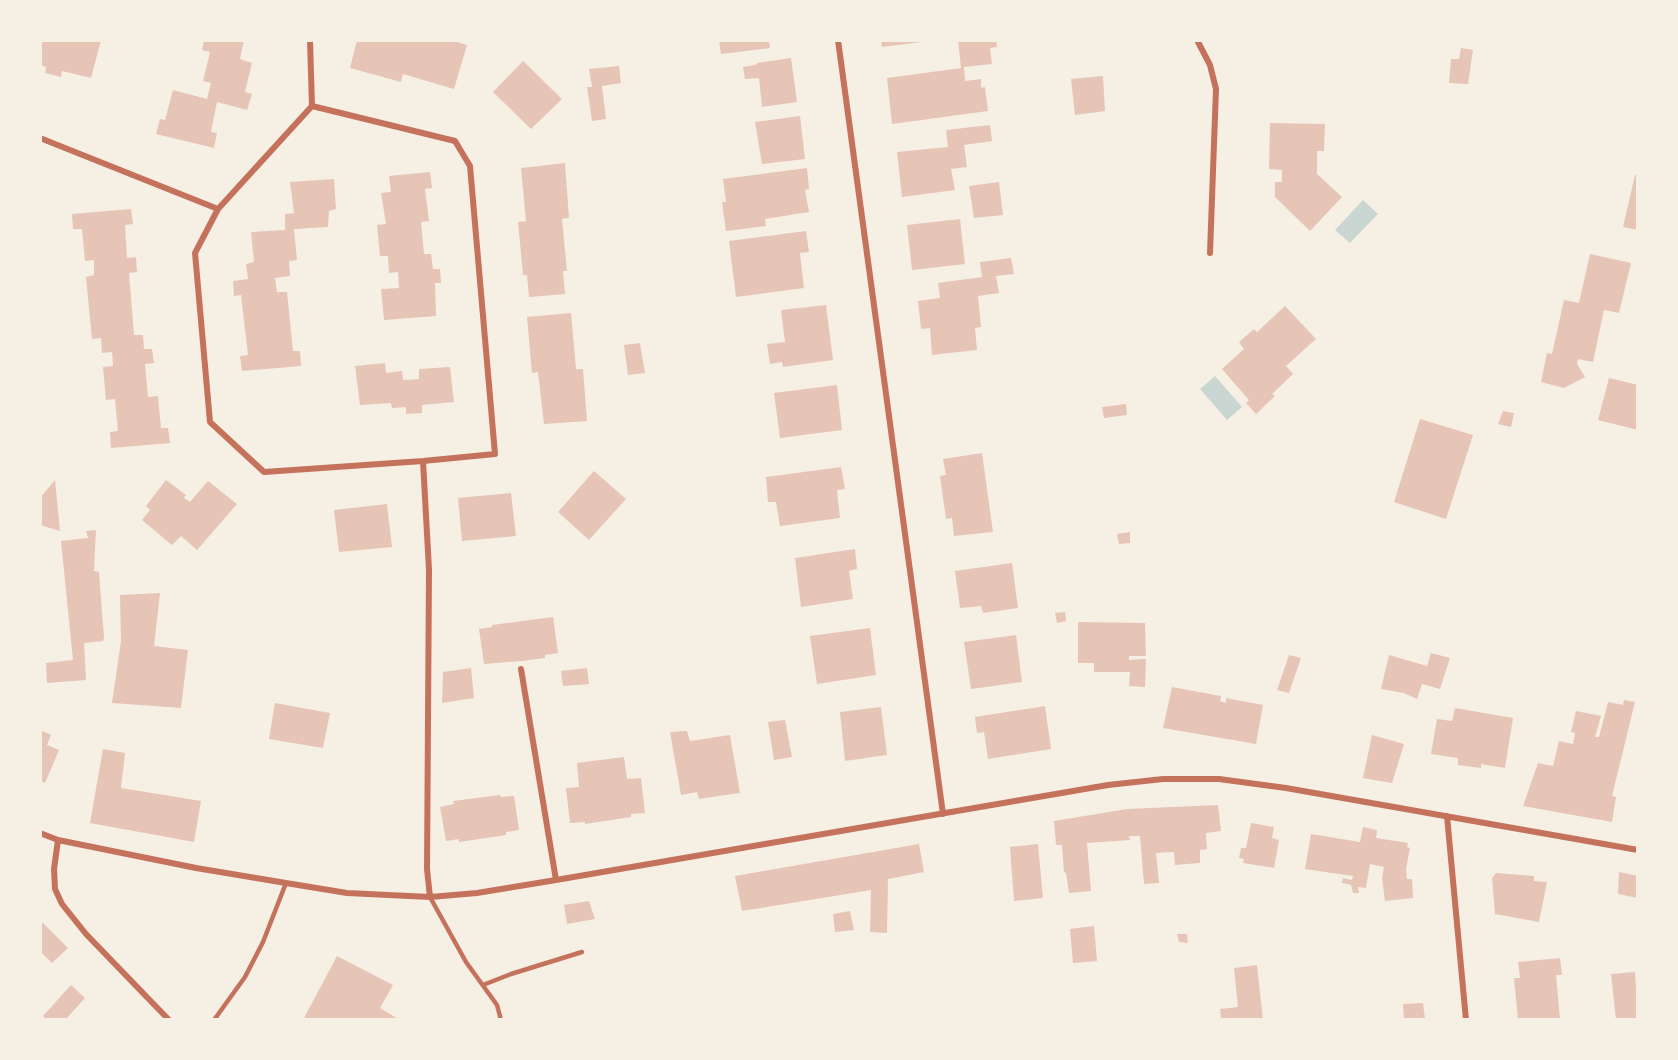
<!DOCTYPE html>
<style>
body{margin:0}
#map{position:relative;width:1678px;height:1060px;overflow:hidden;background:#f6efe4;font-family:Manrope,sans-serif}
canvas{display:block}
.frame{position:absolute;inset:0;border:42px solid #f6efe4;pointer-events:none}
</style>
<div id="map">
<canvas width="1678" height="1060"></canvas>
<div class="frame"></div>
</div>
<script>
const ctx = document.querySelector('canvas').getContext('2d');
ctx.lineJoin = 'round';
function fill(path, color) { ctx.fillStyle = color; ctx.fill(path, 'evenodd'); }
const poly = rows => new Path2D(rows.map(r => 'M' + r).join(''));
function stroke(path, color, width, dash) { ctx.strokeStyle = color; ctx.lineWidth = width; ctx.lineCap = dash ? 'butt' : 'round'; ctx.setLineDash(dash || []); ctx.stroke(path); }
const water = poly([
 [1363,200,1378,214,1350,243,1335,230],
 [1215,376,1242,407,1227,420,1200,389]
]);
const building = poly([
 [40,40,101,40,91,78,62,71,61,77,45,73,46,67,40,65],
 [204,40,244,40,240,59,252,63,245,92,252,94,247,110,217,102,211,132,217,133,214,148,156,134,160,119,165,120,173,90,207,99,211,83,203,81,210,52,202,50],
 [357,40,450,40,467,45,454,89,403,74,401,82,350,68],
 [719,40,769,40,770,48,721,54],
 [881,40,921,40,921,42,882,47],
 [958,40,996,40,997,47,990,48,992,64,964,67,965,81,981,79,981,88,985,87,988,111,892,124,887,78,961,68],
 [1461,48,1473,50,1468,84,1449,83,1451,59,1459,59],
 [791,58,797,102,762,107,759,78,745,79,743,67,756,65,757,63],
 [523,61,562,99,531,129,493,92],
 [619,66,621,83,602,86,606,119,592,121,587,87,592,87,589,69],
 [1103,76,1105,111,1075,115,1071,79],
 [800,116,805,159,762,164,755,122],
 [1270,123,1325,124,1324,151,1317,151,1317,174,1342,197,1310,231,1275,197,1275,182,1282,182,1282,170,1269,169],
 [990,125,992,141,964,145,967,167,951,169,955,190,902,197,897,152,948,147,946,130],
 [565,163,569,218,562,219,567,271,563,271,565,294,529,297,527,275,523,275,518,222,526,221,521,168],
 [807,168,809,189,805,190,809,212,765,219,766,226,726,231,722,202,726,202,723,179],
 [430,172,432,188,425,189,429,221,421,222,424,254,431,254,433,269,440,269,441,283,435,283,436,316,384,320,381,289,399,288,398,272,389,273,388,256,380,256,377,225,386,224,381,193,391,192,389,176],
 [1635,175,1638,175,1638,230,1623,227],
 [334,179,336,209,329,211,328,227,294,229,297,260,289,261,290,276,275,278,277,292,287,292,293,351,300,351,301,366,242,371,240,356,248,355,241,295,234,296,233,281,248,279,246,264,254,262,251,232,285,230,285,214,294,213,290,182],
 [999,182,1003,215,974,218,969,186],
 [131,209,133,224,125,225,127,258,136,257,137,272,129,273,134,335,143,335,144,349,152,349,154,363,145,364,148,397,158,396,161,428,168,428,170,443,111,448,110,432,118,431,115,399,106,400,103,367,113,366,112,352,102,353,101,338,92,339,86,277,94,275,94,260,85,261,82,229,73,229,72,214],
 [960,219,965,264,912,270,907,225],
 [806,231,809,252,800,253,804,288,736,297,729,241],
 [1590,254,1631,263,1619,313,1604,310,1593,362,1578,359,1577,364,1585,377,1564,388,1541,382,1547,353,1552,354,1564,300,1579,303],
 [1011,258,1014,274,996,276,999,293,978,296,981,327,975,328,977,350,932,355,930,328,921,329,918,301,940,298,938,283,982,277,980,262],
 [826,305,833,360,783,367,782,362,770,364,767,344,785,342,781,310],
 [1285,306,1316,339,1286,366,1293,374,1272,394,1275,396,1256,414,1246,403,1249,400,1222,369,1244,349,1239,342,1254,329,1257,332],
 [571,313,576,369,583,369,587,421,544,424,538,372,532,373,527,317],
 [640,343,645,373,628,375,624,345],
 [385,363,386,373,402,371,403,380,419,379,419,369,450,367,454,402,422,405,422,413,406,414,406,407,392,408,391,403,360,405,355,366],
 [1609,378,1638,385,1638,430,1598,420],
 [837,385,842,430,780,438,774,393],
 [1126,404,1127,415,1104,418,1102,407],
 [1503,411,1514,413,1511,427,1498,424],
 [1420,419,1473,435,1446,519,1394,502],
 [982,453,993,532,954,536,952,518,946,519,940,476,946,475,943,459],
 [841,467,845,489,837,490,840,518,780,526,776,502,768,502,766,477],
 [594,471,626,499,589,540,558,512],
 [55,480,60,531,40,525,40,498],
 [166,480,186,495,184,498,190,502,208,481,237,504,197,550,181,536,172,545,142,520,150,510,146,506],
 [511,493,516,536,462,541,458,498],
 [387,504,392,547,339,552,334,510],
 [96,530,94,571,99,572,104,638,103,641,84,643,86,680,47,683,46,663,73,660,61,541,88,538,86,531],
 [1130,532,1130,543,1119,544,1117,534],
 [855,549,857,569,849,571,853,599,801,607,795,558],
 [1012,563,1018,608,983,613,981,606,960,608,955,571],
 [160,593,154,646,188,650,181,708,112,703,121,641,120,595],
 [1065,612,1066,621,1057,623,1055,613],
 [553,617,558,653,545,655,545,658,521,661,484,664,479,629,492,627,492,625],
 [1078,622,1145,623,1146,656,1129,656,1129,660,1146,659,1145,687,1129,686,1130,672,1094,672,1094,663,1078,663],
 [870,628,876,675,817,684,810,636],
 [1016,635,1022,682,971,689,964,642],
 [1431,653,1450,658,1440,689,1422,684,1417,699,1404,693,1381,689,1389,655,1427,666],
 [1289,655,1301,658,1289,693,1277,690],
 [471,668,474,698,442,703,443,672],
 [587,668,589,684,563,686,561,671],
 [1172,687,1221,696,1220,701,1226,703,1226,698,1263,705,1256,744,1163,728],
 [1624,700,1635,702,1612,796,1616,797,1612,822,1523,806,1538,763,1553,766,1559,741,1573,744,1575,733,1571,732,1576,711,1601,716,1595,737,1599,737,1608,702,1623,705],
 [275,703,330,713,323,748,269,739],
 [1045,706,1051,749,988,759,984,732,977,733,975,717],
 [881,707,887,755,845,761,840,712],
 [1455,708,1513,718,1505,768,1481,764,1481,768,1458,765,1458,758,1431,754,1437,719,1452,721],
 [785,720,792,757,774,760,768,722],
 [40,730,51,735,47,745,59,750,45,783,40,781],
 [687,731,690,741,730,735,740,793,699,799,697,792,681,795,670,732],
 [1372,735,1404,744,1392,783,1363,778],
 [103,749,125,753,121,788,201,801,194,842,90,823],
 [624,757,627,779,641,778,645,813,631,814,631,817,585,824,585,822,570,823,566,788,579,787,577,763],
 [500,795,501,797,514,796,519,830,506,832,506,835,459,842,459,839,446,841,440,807,454,804,453,801],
 [1218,805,1221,831,1206,833,1207,849,1200,850,1200,863,1175,865,1174,852,1156,853,1159,883,1144,884,1140,836,1129,836,1130,840,1087,843,1091,891,1069,893,1066,873,1064,872,1062,845,1056,845,1054,821,1127,809],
 [1251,823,1274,827,1272,838,1279,840,1274,868,1243,863,1244,859,1239,858,1241,848,1246,848],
 [1363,827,1377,830,1376,838,1408,843,1407,847,1410,848,1406,869,1407,879,1412,879,1413,898,1385,901,1382,878,1384,867,1370,864,1366,888,1358,887,1359,893,1353,893,1351,885,1342,883,1343,878,1352,880,1353,876,1305,869,1311,834,1360,842],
 [919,844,924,872,888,879,887,933,870,932,871,890,742,911,735,876],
 [1038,844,1043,898,1014,901,1010,847],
 [1619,872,1638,876,1638,898,1618,894],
 [1496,873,1534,876,1534,881,1547,882,1539,922,1495,914,1492,878],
 [589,901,595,919,567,924,564,905],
 [850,911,854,930,835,932,833,914],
 [40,920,68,948,52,963,40,951],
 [1094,926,1097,961,1073,963,1070,929],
 [1177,934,1187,934,1188,943,1179,942],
 [337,956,393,985,380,1008,400,1020,303,1020],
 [1560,958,1562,975,1556,975,1560,1020,1518,1020,1514,978,1520,978,1518,962],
 [1257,965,1263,1020,1221,1020,1220,1009,1238,1007,1234,968],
 [1635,972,1638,1020,1616,1020,1611,974],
 [71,985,85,998,65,1020,47,1020,43,1016],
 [1423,1003,1425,1020,1404,1020,1403,1004]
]);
const service = poly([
 [430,897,466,962,497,1005,501,1020],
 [483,985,511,974,582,952],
 [214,1020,245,977,263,942,286,883]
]);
const minor = poly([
 [310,40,312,106,218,209,195,253,210,422,264,472,423,461,495,454,470,166,455,141,312,106],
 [838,40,943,814],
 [1197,40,1210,65,1216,89,1210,253],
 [40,138,218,209],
 [423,461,429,570,427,869,430,897],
 [521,669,556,880],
 [1447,816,1466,1020],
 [40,833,58,840,196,868,286,883,347,893,430,897,477,893,556,880,1108,785,1163,779,1219,779,1286,788,1638,850],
 [58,840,54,869,55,889,62,904,86,934,169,1020]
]);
fill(water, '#c9d6d2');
fill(building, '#e6c5b7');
stroke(service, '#c5725c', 4.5);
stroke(minor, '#c5725c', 6);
</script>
